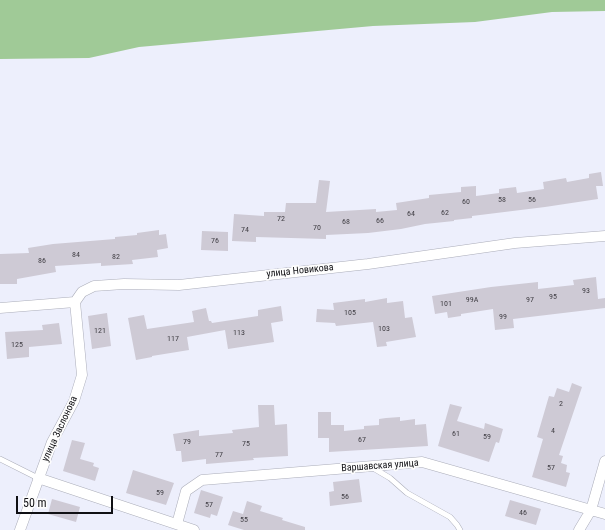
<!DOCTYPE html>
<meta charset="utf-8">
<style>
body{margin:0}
#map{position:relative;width:605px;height:530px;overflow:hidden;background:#edeffc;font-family:"Roboto Condensed",sans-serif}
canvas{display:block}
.scale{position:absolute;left:16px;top:496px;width:97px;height:18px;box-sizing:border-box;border:2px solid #101014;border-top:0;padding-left:5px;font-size:12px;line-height:14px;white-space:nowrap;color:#101014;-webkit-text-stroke:3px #fdfdfd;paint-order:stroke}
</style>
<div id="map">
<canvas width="605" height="530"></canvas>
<div class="scale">50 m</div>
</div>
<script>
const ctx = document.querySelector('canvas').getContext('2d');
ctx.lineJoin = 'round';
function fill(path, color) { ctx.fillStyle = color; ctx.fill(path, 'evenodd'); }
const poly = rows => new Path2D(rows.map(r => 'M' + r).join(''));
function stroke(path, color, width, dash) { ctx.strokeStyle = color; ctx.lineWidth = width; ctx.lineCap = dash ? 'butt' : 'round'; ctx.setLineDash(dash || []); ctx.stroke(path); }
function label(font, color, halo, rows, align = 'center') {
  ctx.font = font + ' "Roboto Condensed",sans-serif'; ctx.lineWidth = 3.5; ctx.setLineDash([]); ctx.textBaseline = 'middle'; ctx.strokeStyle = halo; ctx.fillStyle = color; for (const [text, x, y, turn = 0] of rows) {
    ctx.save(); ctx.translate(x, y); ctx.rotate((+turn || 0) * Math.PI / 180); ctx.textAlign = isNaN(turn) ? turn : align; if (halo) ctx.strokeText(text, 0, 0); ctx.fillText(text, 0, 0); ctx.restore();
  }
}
const green = poly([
 [0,0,605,0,605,11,552,12,475,22,373,26,139,47,89,58,0,59]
]);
const building = poly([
 [601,172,603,186,596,186,598,199,545,207,472,216,472,218,454,220,454,221,425,224,401,229,368,233,326,235,326,239,256,237,256,242,232,241,234,214,264,216,264,212,285,212,286,203,316,203,319,180,330,181,326,212,376,209,376,212,397,210,396,203,429,198,429,195,461,192,461,187,476,186,476,196,499,193,499,189,516,187,517,193,544,189,543,182,566,178,567,182,589,178,589,174],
 [159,230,159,235,166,234,168,248,157,250,158,257,132,260,133,264,101,266,101,263,55,266,56,272,17,279,17,284,0,284,0,254,29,253,28,248,53,244,115,239,115,237,137,235,137,233],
 [202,231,228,232,228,251,201,250],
 [596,277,598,299,605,298,605,308,513,319,514,328,495,330,493,309,461,314,461,316,448,318,447,312,435,314,432,296,491,287,538,282,538,289,574,285,573,280],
 [387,298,387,303,403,301,405,318,412,317,416,337,386,342,387,346,377,347,373,322,336,326,335,323,316,322,317,309,334,310,333,303,365,299,365,302],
 [281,306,283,321,271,323,274,342,228,349,225,330,187,337,189,350,152,356,152,357,136,360,128,318,144,315,147,329,194,322,192,311,206,308,209,321,211,321,212,323,258,316,258,310],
 [107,313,111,346,92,349,88,316],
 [59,323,62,344,29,347,29,357,7,359,5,332,43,330,42,325],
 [572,383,582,387,559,455,563,456,561,463,567,465,566,472,570,473,566,487,532,477,543,439,537,437,549,396,554,397,557,388,569,392],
 [450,404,462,407,457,421,484,429,485,423,503,429,499,443,496,442,489,462,438,446],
 [258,405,274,405,275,425,287,424,288,456,253,458,254,460,206,464,206,459,182,462,181,451,176,451,173,434,199,430,199,436,233,433,232,430,259,427],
 [318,412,331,412,331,425,344,425,344,431,364,429,364,426,379,425,379,419,386,418,400,417,400,421,415,419,415,425,426,424,428,446,329,452,329,438,318,438],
 [72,440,85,443,80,459,94,463,93,466,99,468,95,481,63,471],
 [133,470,174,483,166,505,126,493],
 [359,479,362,502,330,506,329,492,334,491,333,482],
 [201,490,223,497,217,516,211,514,210,518,194,513],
 [52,499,80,507,76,522,48,514],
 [510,500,541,509,536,525,505,516],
 [247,501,262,506,260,511,283,518,282,520,305,527,305,530,244,530,228,525,233,511,243,514]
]);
const service = poly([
 [0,459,38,478],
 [373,468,390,478,407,493,450,517,457,525,460,530]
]);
const minor = poly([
 [0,308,75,302,82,292,94,286,124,284,179,285,368,264,515,243,605,236],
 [38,478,194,530],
 [177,524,186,491,202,480,422,462,605,514],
 [20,530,52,442,74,401,82,375,75,302],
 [579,530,591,510,605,461]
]);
const numberNames = [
 ["58",502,200],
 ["56",532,200],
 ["60",466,202],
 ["62",445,213],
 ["64",411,214],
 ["72",281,219],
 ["66",380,221],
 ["68",346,222],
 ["70",317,228],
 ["74",245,230],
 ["76",215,241],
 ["84",76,255],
 ["82",116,257],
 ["86",42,261],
 ["93",586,291],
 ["95",553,297],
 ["99А",472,300],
 ["97",530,300],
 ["101",446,304],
 ["105",350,313],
 ["99",503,317],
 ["103",384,329],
 ["121",100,331],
 ["113",239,333],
 ["117",173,339],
 ["125",17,345],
 ["2",561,404],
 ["4",553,431],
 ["61",456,434],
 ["59",487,437],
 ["67",362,440],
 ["79",187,442],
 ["75",246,444],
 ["77",219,455],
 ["57",551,468],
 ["59",160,493],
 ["56",345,497],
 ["57",209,505],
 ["46",523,513],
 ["55",244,520]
];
const streetNames = [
 ["улица Новикова",300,271,-6],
 ["улица Заслонова",60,429,-65],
 ["Варшавская улица",380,466,-4]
];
fill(green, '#a0ca97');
fill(building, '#cecad5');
stroke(service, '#abadb9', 6);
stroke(minor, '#abadb9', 11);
stroke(service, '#fff', 5);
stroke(minor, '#fff', 10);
label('8px', '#403e44', null, numberNames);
label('10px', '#101014', '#fdfdfd', streetNames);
</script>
